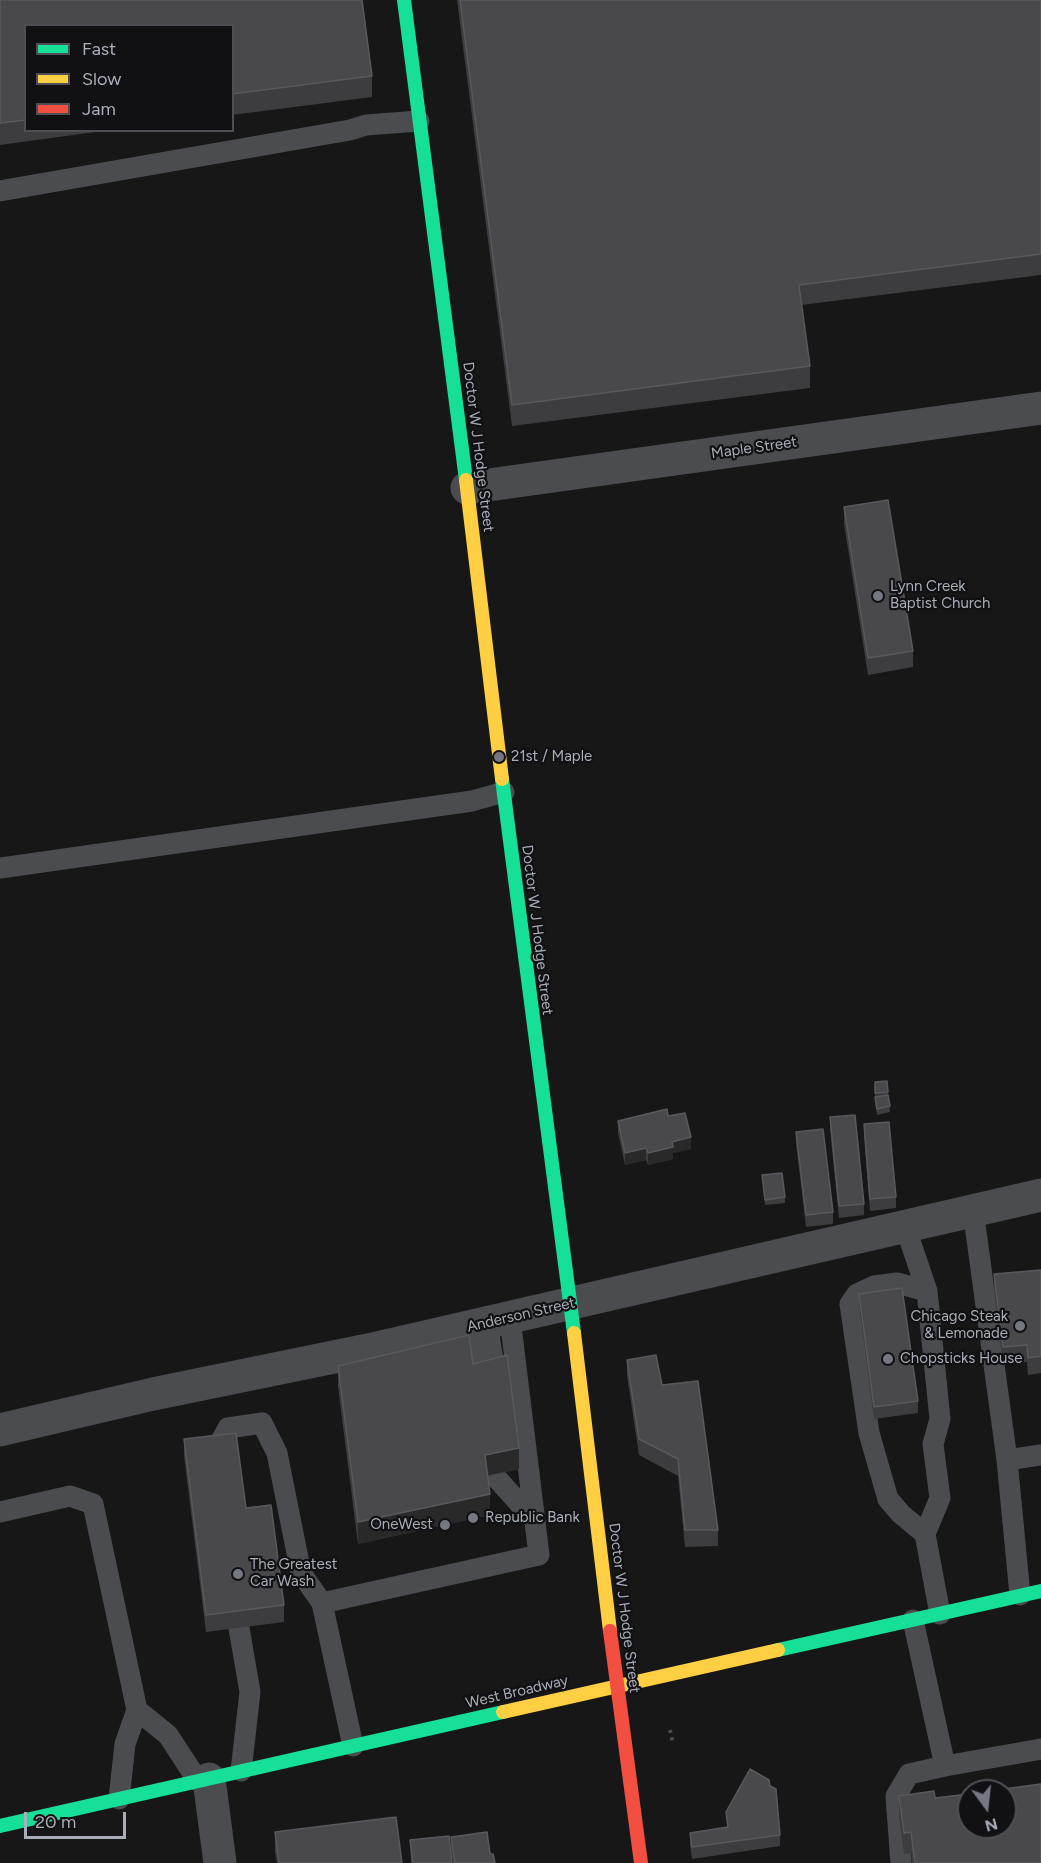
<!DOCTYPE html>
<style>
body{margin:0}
#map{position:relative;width:1041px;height:1863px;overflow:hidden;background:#171717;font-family:Figtree,sans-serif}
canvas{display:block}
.legend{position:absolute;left:24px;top:24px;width:210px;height:108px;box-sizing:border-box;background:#111113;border:2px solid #4d4f55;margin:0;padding:8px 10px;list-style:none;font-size:18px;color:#a8adb8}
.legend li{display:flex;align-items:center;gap:12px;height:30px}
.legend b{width:30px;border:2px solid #4d4f55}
.north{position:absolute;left:957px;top:1779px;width:60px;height:60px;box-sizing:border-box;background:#111113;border:2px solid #4d4f55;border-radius:50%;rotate:165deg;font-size:16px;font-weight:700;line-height:24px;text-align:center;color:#a8adb8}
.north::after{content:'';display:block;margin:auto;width:21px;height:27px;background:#757880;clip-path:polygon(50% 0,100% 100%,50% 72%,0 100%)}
.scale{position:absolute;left:24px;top:1812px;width:102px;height:27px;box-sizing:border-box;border:3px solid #a8adb8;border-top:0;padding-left:8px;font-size:18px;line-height:21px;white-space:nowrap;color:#a8adb8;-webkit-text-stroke:4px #111113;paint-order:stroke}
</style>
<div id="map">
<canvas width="1041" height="1863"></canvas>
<ul class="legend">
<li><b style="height:8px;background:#16e098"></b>Fast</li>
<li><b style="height:8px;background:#ffcf43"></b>Slow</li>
<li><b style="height:8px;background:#f24e42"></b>Jam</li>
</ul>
<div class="north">N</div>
<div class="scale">20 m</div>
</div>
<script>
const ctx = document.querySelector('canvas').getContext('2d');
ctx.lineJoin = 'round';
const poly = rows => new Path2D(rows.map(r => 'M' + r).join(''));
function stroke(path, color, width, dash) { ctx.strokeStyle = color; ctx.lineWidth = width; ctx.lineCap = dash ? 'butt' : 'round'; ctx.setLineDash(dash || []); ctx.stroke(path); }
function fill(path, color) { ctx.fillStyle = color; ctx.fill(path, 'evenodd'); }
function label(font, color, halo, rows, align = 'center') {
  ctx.font = font + ' Figtree,sans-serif'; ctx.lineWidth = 4.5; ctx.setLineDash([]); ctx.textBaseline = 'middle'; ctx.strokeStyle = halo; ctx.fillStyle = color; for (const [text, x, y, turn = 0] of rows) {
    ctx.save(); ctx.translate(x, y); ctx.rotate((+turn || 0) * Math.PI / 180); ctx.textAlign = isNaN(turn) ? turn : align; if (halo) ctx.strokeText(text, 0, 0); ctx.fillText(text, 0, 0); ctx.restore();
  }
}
const path = poly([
 [670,1730,673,1744]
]);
const lane = poly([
 [0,191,350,130,366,125,419,121],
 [0,868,472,801,504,792],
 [973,1210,1007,1460],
 [905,1226,927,1291,940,1419,933,1444,940,1498,925,1534,940,1614],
 [487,1323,496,1379],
 [472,1327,481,1383],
 [215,1452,228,1428,262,1423,277,1453,301,1573,322,1603],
 [493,1474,535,1521],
 [0,1512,70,1496,93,1504,137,1710,125,1744,119,1799],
 [925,1534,901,1514,888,1499,869,1433,850,1304,857,1294,874,1286,897,1283,927,1291],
 [1020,1595,1007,1460,1041,1455],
 [913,1620,945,1766,1041,1749],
 [239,1628,250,1692,241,1771],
 [137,1710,168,1735,198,1781],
 [353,1746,322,1603,539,1555,510,1318],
 [901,1863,896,1796,909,1774,945,1766]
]);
const street = poly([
 [467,488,1041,408],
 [0,1430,153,1394,368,1350,1041,1195],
 [209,1779,220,1863]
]);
const fast = poly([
 [404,0,466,480],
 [502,779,574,1333],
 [778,1650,1041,1591],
 [0,1826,503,1712]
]);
const slow = poly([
 [466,480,502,779],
 [574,1333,610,1631],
 [503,1712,778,1650]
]);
const jam = poly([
 [610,1631,641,1863]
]);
const wall = poly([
 [0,0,362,0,372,76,372,97,232,115,232,26,26,26,26,130,110,130,0,145],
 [457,0,1041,0,1041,275,801,305,810,366,810,388,512,426],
 [844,507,913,651,913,667,868,675,844,524],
 [887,1081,890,1112,877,1115,875,1103,875,1082],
 [668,1116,691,1149,673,1153,673,1159,648,1165,646,1160,625,1165,618,1133,618,1121],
 [830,1117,864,1204,864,1215,839,1218,830,1129],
 [864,1124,896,1197,896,1208,870,1211,864,1136],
 [796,1132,833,1212,833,1224,806,1227,796,1143],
 [762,1175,785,1197,785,1203,765,1205],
 [1041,1270,1041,1373,1028,1375,1027,1362,1003,1364,994,1291,994,1274],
 [859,1294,918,1401,918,1413,874,1419,859,1305],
 [627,1360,662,1385,718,1530,718,1546,685,1547,678,1476,639,1455,627,1376],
 [473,1364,519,1469,487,1476,490,1515,358,1544,338,1387,338,1366],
 [184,1439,246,1508,284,1605,284,1622,206,1632,184,1456],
 [770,1786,780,1835,780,1846,692,1859,690,1845,690,1833,727,1828,726,1812],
 [899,1796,935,1798,1041,1863,912,1863,911,1853,904,1854,899,1817],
 [275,1832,402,1863,277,1863,275,1853],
 [451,1837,490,1854,495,1863,453,1863,451,1849],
 [410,1840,452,1863,411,1863]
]);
const shadedWall = poly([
 [691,1137,691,1149,673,1153,673,1159,648,1165,648,1153,672,1142],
 [646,1148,646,1160,625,1165,625,1153],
 [519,1448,519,1469,485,1476,485,1455],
 [490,1494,490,1515,358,1544,358,1522]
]);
const building = poly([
 [0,0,362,0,372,76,232,94,232,26,26,26,26,120,0,123,0,0],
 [460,0,1041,0,1041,254,799,285,810,366,512,405,460,0],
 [888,500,913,651,868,658,844,507,888,500],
 [887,1081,888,1092,875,1093,875,1082,887,1081],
 [888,1095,890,1106,877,1109,875,1097,888,1095],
 [667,1109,668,1116,685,1113,691,1137,672,1142,673,1147,648,1153,646,1148,625,1153,618,1121,667,1109],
 [855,1115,864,1204,839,1206,830,1117,855,1115],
 [889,1122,896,1197,870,1199,864,1124,889,1122],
 [823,1129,833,1212,806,1215,796,1132,823,1129],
 [782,1173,785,1197,765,1200,762,1175,782,1173],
 [1041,1270,1041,1356,1028,1358,1027,1345,1003,1347,994,1274,1041,1270],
 [902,1288,918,1401,874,1407,859,1294,902,1288],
 [469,1335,473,1364,507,1355,519,1448,485,1455,490,1494,358,1522,338,1366,469,1335],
 [656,1355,662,1385,698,1381,718,1530,685,1530,678,1459,639,1439,627,1360,656,1355],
 [236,1433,246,1508,271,1505,284,1605,206,1615,184,1439,236,1433],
 [750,1769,769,1780,770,1786,776,1789,780,1835,692,1847,690,1833,728,1827,726,1812,750,1769],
 [1041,1784,1041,1863,915,1863,911,1832,904,1833,899,1796,934,1791,935,1798,969,1794,969,1827,1005,1827,1005,1791,989,1791,1041,1784],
 [396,1817,402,1863,279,1863,275,1832,396,1817],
 [487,1832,490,1854,493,1854,495,1863,455,1863,451,1837,487,1832],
 [449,1836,452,1863,413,1863,410,1840,449,1836]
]);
const markers = [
 [878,596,6,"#757880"],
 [499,757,6,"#757880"],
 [1020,1326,6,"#757880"],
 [888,1359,6,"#757880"],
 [473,1518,6,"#757880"],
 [445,1525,6,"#757880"],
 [238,1574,6,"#757880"]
];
const streetNames = [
 ["Doctor W J Hodge Street",478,447,83],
 ["Maple Street",754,448,-8],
 ["Doctor W J Hodge Street",537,930,83],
 ["Anderson Street",521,1315,-13],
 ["Doctor W J Hodge Street",624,1608,83],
 ["West Broadway",517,1692,-13]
];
const poiNames = [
 ["Lynn Creek",890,587],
 ["Baptist Church",890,604],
 ["21st / Maple",511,757],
 ["Chicago Steak",1008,1317,"right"],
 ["& Lemonade",1008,1334,"right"],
 ["Chopsticks House",900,1359],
 ["Republic Bank",485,1518],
 ["OneWest",433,1525,"right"],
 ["The Greatest",250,1565],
 ["Car Wash",250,1582]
];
stroke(path, '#4d4e52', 4, [3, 4.5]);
stroke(lane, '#4b4c50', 21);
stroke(street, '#4b4c50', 33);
stroke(fast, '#16e098', 14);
stroke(slow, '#ffcf43', 14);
stroke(jam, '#f24e42', 14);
fill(wall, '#3d3d3f');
fill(shadedWall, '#29292a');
fill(building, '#49494c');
stroke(building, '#58595d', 1.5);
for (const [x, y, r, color] of markers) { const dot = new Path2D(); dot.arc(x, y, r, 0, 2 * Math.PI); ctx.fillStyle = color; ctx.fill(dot); stroke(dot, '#111113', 2); }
label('15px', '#a8adb8', '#111113', streetNames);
label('15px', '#a8adb8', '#111113', poiNames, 'left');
</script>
